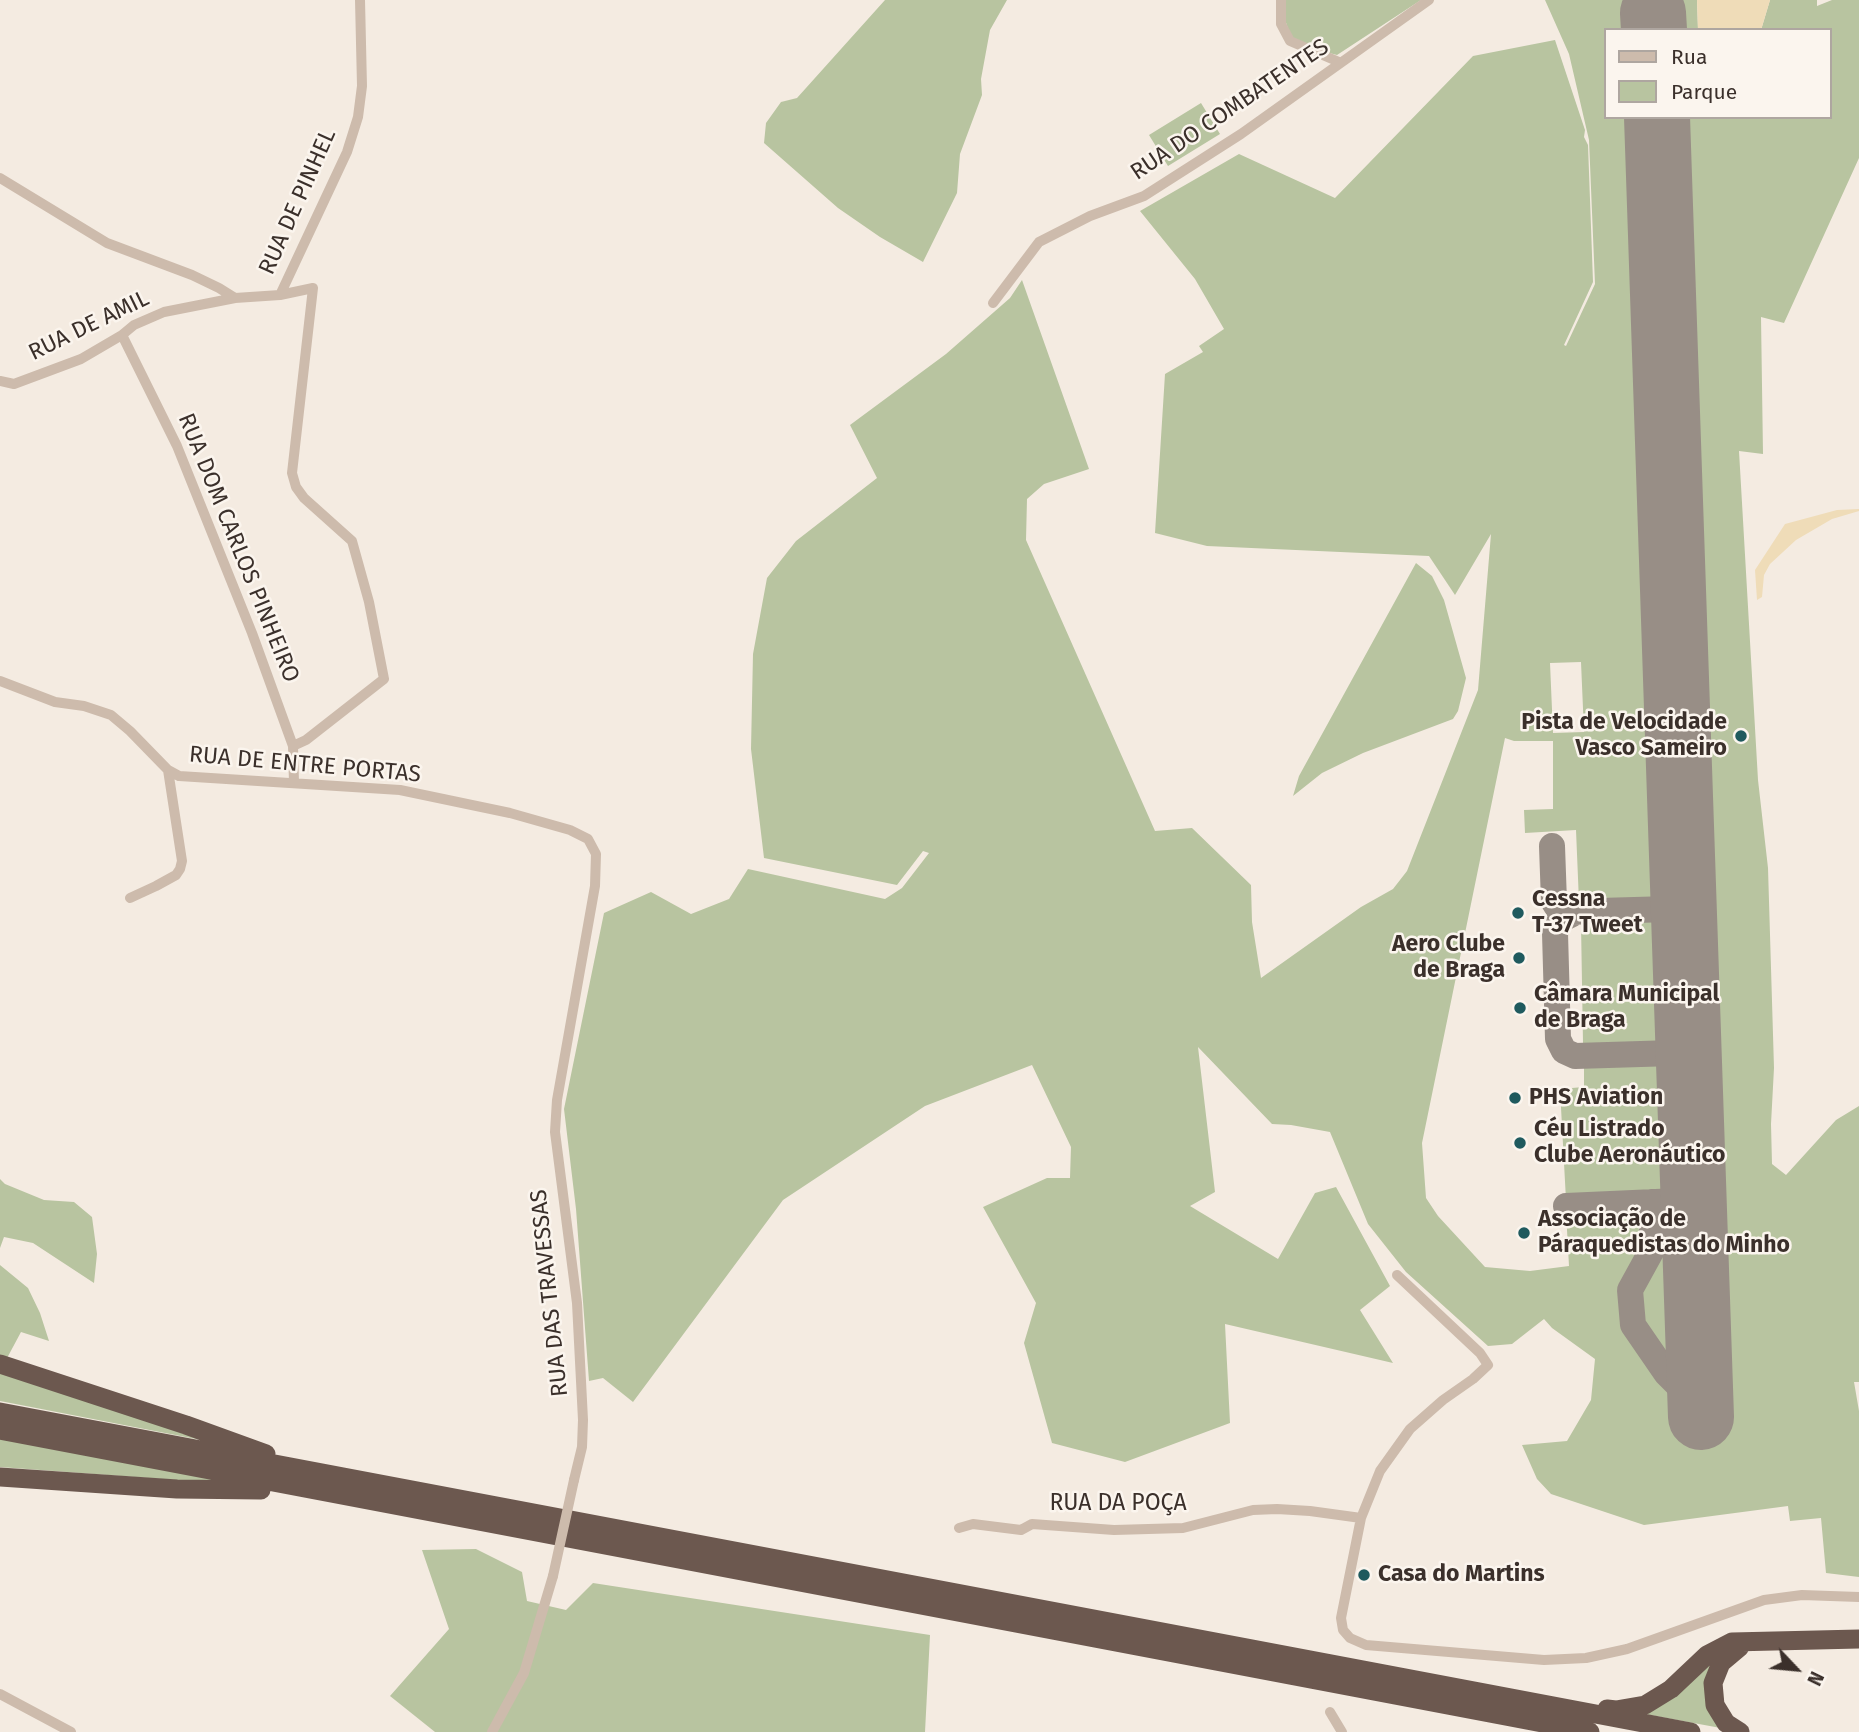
<!DOCTYPE html>
<meta charset="utf-8">
<style>
body{margin:0}
#map{position:relative;width:1859px;height:1732px;overflow:hidden;background:#f4ebe1;font-family:"Fira Sans",sans-serif}
canvas{display:block}
.legend{position:absolute;left:1604px;top:28px;width:228px;height:91px;box-sizing:border-box;background:#fbf5ee;border:2px solid #aea6a0;margin:0;padding:9px 12px;list-style:none;font-size:21px;color:#3b302b}
.legend li{display:flex;align-items:center;gap:14px;height:35px}
.legend b{width:35px;border:2px solid #aea6a0}
.north{position:absolute;left:1761px;top:1634px;width:70px;height:70px;-webkit-text-stroke:5px #fbf5ee;paint-order:stroke;rotate:116deg;font-size:19px;font-weight:700;line-height:28px;text-align:center;color:#3b302b}
.north::after{content:'';display:block;margin:auto;width:24px;height:32px;background:#3b302b;clip-path:polygon(50% 0,100% 100%,50% 72%,0 100%)}
</style>
<div id="map">
<canvas width="1859" height="1732"></canvas>
<ul class="legend">
<li><b style="height:9px;background:#cdbbac"></b>Rua</li>
<li><b style="height:19px;background:#b8c4a0"></b>Parque</li>
</ul>
<div class="north">N</div>
</div>
<script>
const ctx = document.querySelector('canvas').getContext('2d');
ctx.lineJoin = 'round';
function fill(path, color) { ctx.fillStyle = color; ctx.fill(path, 'evenodd'); }
const poly = rows => new Path2D(rows.map(r => 'M' + r).join(''));
function stroke(path, color, width, dash) { ctx.strokeStyle = color; ctx.lineWidth = width; ctx.lineCap = dash ? 'butt' : 'round'; ctx.setLineDash(dash || []); ctx.stroke(path); }
function label(font, color, halo, rows, align = 'center') {
  ctx.font = font + ' "Fira Sans",sans-serif'; ctx.lineWidth = 5; ctx.setLineDash([]); ctx.textBaseline = 'middle'; ctx.strokeStyle = halo; ctx.fillStyle = color; for (const [text, x, y, turn = 0] of rows) {
    ctx.save(); ctx.translate(x, y); ctx.rotate((+turn || 0) * Math.PI / 180); ctx.textAlign = isNaN(turn) ? turn : align; if (halo) ctx.strokeText(text, 0, 0); ctx.fillText(text, 0, 0); ctx.restore();
  }
}
const green = poly([
 [885,0,1007,0,990,30,981,79,982,95,960,154,957,193,923,262,880,237,838,208,764,143,766,123,781,102,797,98],
 [1286,0,1421,0,1337,55,1306,47,1292,40,1285,20],
 [1545,0,1697,0,1698,30,1672,30,1671,12,1636,13,1636,30,1605,30,1605,117,1639,117,1665,895,1663,900,1657,902,1581,905,1579,902,1576,830,1525,833,1524,810,1553,809,1553,741,1514,741,1505,738,1422,1143,1426,1198,1438,1216,1485,1267,1530,1271,1569,1266,1566,1212,1643,1211,1645,1213,1646,1247,1624,1290,1627,1328,1672,1394,1683,1419,1718,1417,1691,682,1675,117,1829,117,1829,30,1761,30,1770,0,1817,0,1817,6,1832,0,1859,0,1859,158,1784,323,1761,317,1763,454,1739,451,1758,780,1768,868,1774,1068,1771,1124,1772,1164,1786,1175,1836,1120,1859,1106,1859,1382,1854,1382,1859,1411,1859,1577,1826,1573,1821,1518,1790,1521,1788,1506,1644,1525,1551,1494,1537,1479,1522,1445,1567,1441,1591,1400,1595,1359,1552,1328,1544,1319,1512,1344,1488,1346,1406,1272,1368,1224,1330,1132,1291,1125,1272,1124,1198,1047,1215,1192,1190,1206,1278,1259,1315,1193,1336,1187,1390,1286,1360,1310,1393,1363,1225,1324,1230,1423,1125,1462,1052,1443,1024,1343,1036,1303,983,1207,1047,1178,1070,1178,1071,1147,1032,1065,925,1106,783,1200,633,1402,603,1378,589,1381,576,1209,564,1109,604,913,651,892,691,914,729,899,748,869,885,899,902,888,929,853,923,851,897,885,764,858,751,749,753,654,767,578,796,541,877,478,850,425,946,354,1010,298,1022,280,1089,469,1044,484,1027,499,1026,540,1155,831,1192,828,1251,885,1252,922,1261,978,1361,907,1393,889,1407,871,1478,690,1491,534,1455,595,1429,556,1207,546,1155,533,1165,374,1203,352,1199,346,1224,329,1195,279,1140,211,1239,154,1335,198,1473,56,1555,40,1585,130,1584,137,1588,145,1593,282,1564,345,1566,346,1595,284,1589,140,1569,54],
 [1581,662,1584,732,1553,733,1550,663],
 [1201,103,1220,134,1168,166,1149,135],
 [1416,563,1432,576,1444,600,1466,678,1458,711,1453,719,1363,753,1322,773,1293,796,1299,776],
 [1658,917,1664,918,1666,921,1671,1038,1668,1043,1664,1045,1589,1049,1586,1047,1583,1043,1581,924,1584,920],
 [1660,1060,1668,1062,1671,1066,1675,1183,1671,1189,1663,1195,1566,1200,1560,1089,1584,1087,1584,1068,1589,1063],
 [0,1179,5,1184,44,1200,74,1202,92,1217,97,1254,94,1283,33,1243,4,1237,0,1248],
 [1663,1209,1671,1209,1676,1215,1680,1351,1680,1356,1676,1361,1669,1362,1662,1358,1641,1328,1637,1292,1658,1252,1659,1214],
 [0,1265,28,1288,40,1313,49,1341,21,1332,6,1360,0,1355],
 [0,1373,227,1445,0,1401],
 [0,1439,222,1480,175,1480,0,1467],
 [476,1549,522,1572,527,1601,566,1610,593,1583,930,1635,925,1732,435,1732,390,1696,449,1629,422,1550],
 [1716,1661,1726,1729,1634,1712]
]);
const sand = poly([
 [1697,0,1770,0,1761,30,1698,30],
 [1859,509,1859,511,1832,519,1796,540,1770,564,1764,575,1762,597,1757,600,1755,570,1785,524,1837,510]
]);
const taxiway = poly([
 [1552,846,1554,902,1559,910,1564,912,1670,909,1679,905,1683,895],
 [1572,914,1560,920,1555,933,1558,1039,1564,1051,1575,1056,1674,1053,1682,1050,1688,1039],
 [1678,1201,1687,1205,1694,1222],
 [1652,1202,1652,1250,1630,1290,1633,1325,1666,1373,1700,1407],
 [1566,1206,1678,1201,1687,1197,1693,1184]
]);
const runway = poly([
 [1653,13,1654,30],
 [1657,117,1701,1417]
]);
const minor = poly([
 [1281,0,1281,24,1290,41,1339,62],
 [0,178,107,243,192,275,219,288,235,298],
 [280,295,347,152,358,117,362,86,360,0],
 [993,303,1039,242,1090,216,1144,196,1241,134,1429,0],
 [122,335,177,446,252,633,293,746,294,783],
 [0,381,14,384,81,359,122,335,134,325,164,312,235,298,280,295,313,288,292,473,296,487,304,498,352,541,369,602,384,679,306,740,293,746],
 [0,681,55,702,84,706,111,715,130,731,168,770,179,776,400,790,510,813,570,830,588,839,596,854,595,886,557,1100,555,1132,577,1303,583,1420,582,1447,574,1480],
 [130,898,156,886,176,875,180,869,182,861,168,770],
 [1397,1275,1480,1353,1488,1365,1473,1379,1443,1400,1410,1429,1380,1471,1361,1518,1341,1618,1343,1630,1350,1638,1366,1645,1544,1660,1586,1658,1627,1649,1764,1600,1802,1595,1859,1597],
 [959,1528,973,1524,1021,1530,1032,1524,1114,1530,1183,1528,1253,1510,1277,1509,1310,1511,1361,1518],
 [0,1694,71,1732],
 [1330,1712,1342,1732],
 [492,1732,524,1673,553,1576]
]);
const trunk = poly([
 [0,1364,186,1425,266,1454],
 [0,1412,1691,1732],
 [0,1430,1590,1732],
 [0,1477,177,1489,261,1490],
 [1740,1647,1721,1663,1713,1683,1715,1705,1726,1723,1740,1732],
 [1607,1709,1616,1710,1645,1705,1671,1689,1707,1655,1732,1642,1859,1639]
]);
const minorBridge = poly([
 [553,1576,574,1480]
]);
const markers = [
 [1741,736,7,"#1f5a5e"],
 [1518,913,7,"#1f5a5e"],
 [1519,958,7,"#1f5a5e"],
 [1520,1008,7,"#1f5a5e"],
 [1515,1098,7,"#1f5a5e"],
 [1520,1143,7,"#1f5a5e"],
 [1524,1233,7,"#1f5a5e"],
 [1364,1575,7,"#1f5a5e"]
];
const streetNames = [
 ["RUA DO COMBATENTES",1230,110,-34],
 ["RUA DE PINHEL",298,202,-66],
 ["RUA DE AMIL",89,326,-26],
 ["RUA DOM CARLOS PINHEIRO",238,548,68],
 ["RUA DE ENTRE PORTAS",305,765,5],
 ["RUA DAS TRAVESSAS",550,1293,-96],
 ["RUA DA POÇA",1118,1504]
];
const poiNames = [
 ["Pista de Velocidade",1727,723,"right"],
 ["Vasco Sameiro",1727,749,"right"],
 ["Cessna",1532,900],
 ["T-37 Tweet",1532,926],
 ["Aero Clube",1505,945,"right"],
 ["de Braga",1505,971,"right"],
 ["Câmara Municipal",1534,995],
 ["de Braga",1534,1021],
 ["PHS Aviation",1529,1098],
 ["Céu Listrado",1534,1130],
 ["Clube Aeronáutico",1534,1156],
 ["Associação de",1538,1220],
 ["Páraquedistas do Minho",1538,1246],
 ["Casa do Martins",1378,1575]
];
fill(green, '#b8c4a0');
fill(sand, '#efdcb8');
stroke(taxiway, '#988e86', 26);
stroke(runway, '#988e86', 66);
stroke(minor, '#cdbbac', 10);
stroke(trunk, '#6c584f', 19);
stroke(minorBridge, '#cdbbac', 10);
for (const [x, y, r, color] of markers) { const dot = new Path2D(); dot.arc(x, y, r, 0, 2 * Math.PI); ctx.fillStyle = color; ctx.fill(dot); stroke(dot, '#fbf5ee', 2.5); }
label('23px', '#3b302b', '#fbf5ee', streetNames);
label('bold 23px', '#3b302b', '#fbf5ee', poiNames, 'left');
</script>
